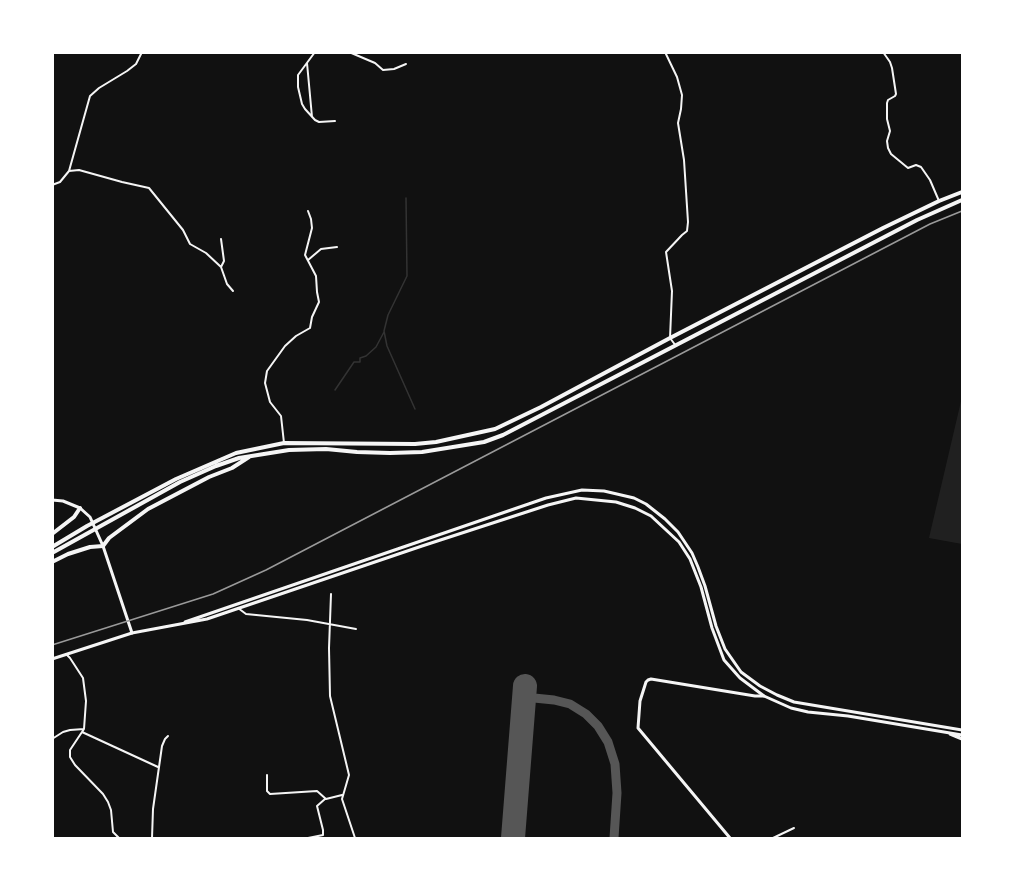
<!DOCTYPE html>
<style>
body{margin:0}
#map{position:relative;width:1015px;height:891px;overflow:hidden;background:#111;font-family:"Titillium Web",sans-serif}
canvas{display:block}
.frame{position:absolute;inset:0;border:54px solid #fff;pointer-events:none}
</style>
<div id="map">
<canvas width="1015" height="891"></canvas>
<div class="frame"></div>
</div>
<script>
const ctx = document.querySelector('canvas').getContext('2d');
ctx.lineJoin = 'round';
function fill(path, color) { ctx.fillStyle = color; ctx.fill(path, 'evenodd'); }
const poly = rows => new Path2D(rows.map(r => 'M' + r).join(''));
function stroke(path, color, width, dash) { ctx.strokeStyle = color; ctx.lineWidth = width; ctx.lineCap = dash ? 'butt' : 'round'; ctx.setLineDash(dash || []); ctx.stroke(path); }
const green = poly([
 [962,397,962,544,929,538]
]);
const stream = poly([
 [406,198,407,276,388,315,384,331,387,346,415,409],
 [335,390,354,362,360,362,360,358,366,356,376,347,384,332]
]);
const taxiway = poly([
 [524,697,554,700,570,704,586,714,598,726,608,742,615,764,617,793,614,838]
]);
const runway = poly([
 [513,838,525,686]
]);
const minor = poly([
 [315,52,298,75,298,87,302,104,305,109,315,120,319,122,335,121],
 [349,52,375,63,383,70,394,69,406,64],
 [665,52,677,77,682,95,681,109,678,123,684,160,688,222,687,231,682,235,666,252,672,291,670,338,676,346],
 [883,52,890,62,892,68,896,94,895,96,888,100,887,103,887,119,890,131,887,141,888,148,891,154,908,168,916,165,921,167,930,180,939,201],
 [307,63,312,117],
 [69,171,90,96,99,88,127,71,136,64,142,52],
 [52,185,60,182,69,171,79,170,122,182,149,188,183,230,190,244,206,253,221,267,227,284,233,291],
 [308,260,321,249,337,247],
 [221,267,224,261,221,239],
 [284,443,281,416,270,402,265,383,267,371,285,346,296,336,310,328,312,317,319,302,317,292,316,276,305,255,312,228,311,219,308,211],
 [331,594,329,648,330,696,349,775,342,799,355,838],
 [238,608,246,614,307,620,356,629],
 [66,654,70,658,83,678,86,701,84,729,70,750,70,757,75,765,103,794,108,802,111,810,113,832,119,838],
 [82,732,158,767],
 [52,739,63,732,70,730,84,729],
 [267,775,267,791,270,794,317,791,326,799,342,795],
 [152,838,153,809,162,746,165,739,168,736],
 [308,838,323,835,323,830,317,806,325,799],
 [773,838,794,828]
]);
const tertiary = poly([
 [52,659,132,633],
 [730,838,638,728,640,701,646,682,648,680,651,679,755,696,764,696]
]);
const secondary = poly([
 [52,500,63,501,80,508,90,517,103,546,132,633,207,619,422,546,548,505,576,498,616,502,635,508,651,516,679,542,690,559,701,587,712,628,724,660,740,678,764,696,791,708,808,712,848,716,962,735],
 [185,622,546,498,582,490,604,491,634,498,646,504,665,519,678,532,692,553,698,567,705,586,716,626,725,649,741,672,760,686,777,695,794,702,962,730],
 [950,734,962,739]
]);
const trunk = poly([
 [52,534,74,517,80,508],
 [52,547,87,526,176,479,236,453,284,443,415,444,436,442,495,429,541,407,670,338,883,228,939,201,962,192],
 [52,553,180,482,216,466,239,458,289,450,326,449,357,452,390,453,422,452,484,442,503,435,917,220,962,200],
 [52,562,68,554,90,547,103,546,109,538,148,509,209,477,232,468,249,457]
]);
const rail = poly([
 [52,645,213,594,266,570,930,224,962,211]
]);
fill(green, '#202020');
stroke(stream, '#333', 1.5);
stroke(taxiway, '#565656', 9);
stroke(runway, '#565656', 24);
stroke(minor, '#f5f5f5', 2);
stroke(tertiary, '#f5f5f5', 3);
stroke(secondary, '#f5f5f5', 3);
stroke(trunk, '#f5f5f5', 4);
stroke(rail, '#9a9a9a', 1.5);
</script>
